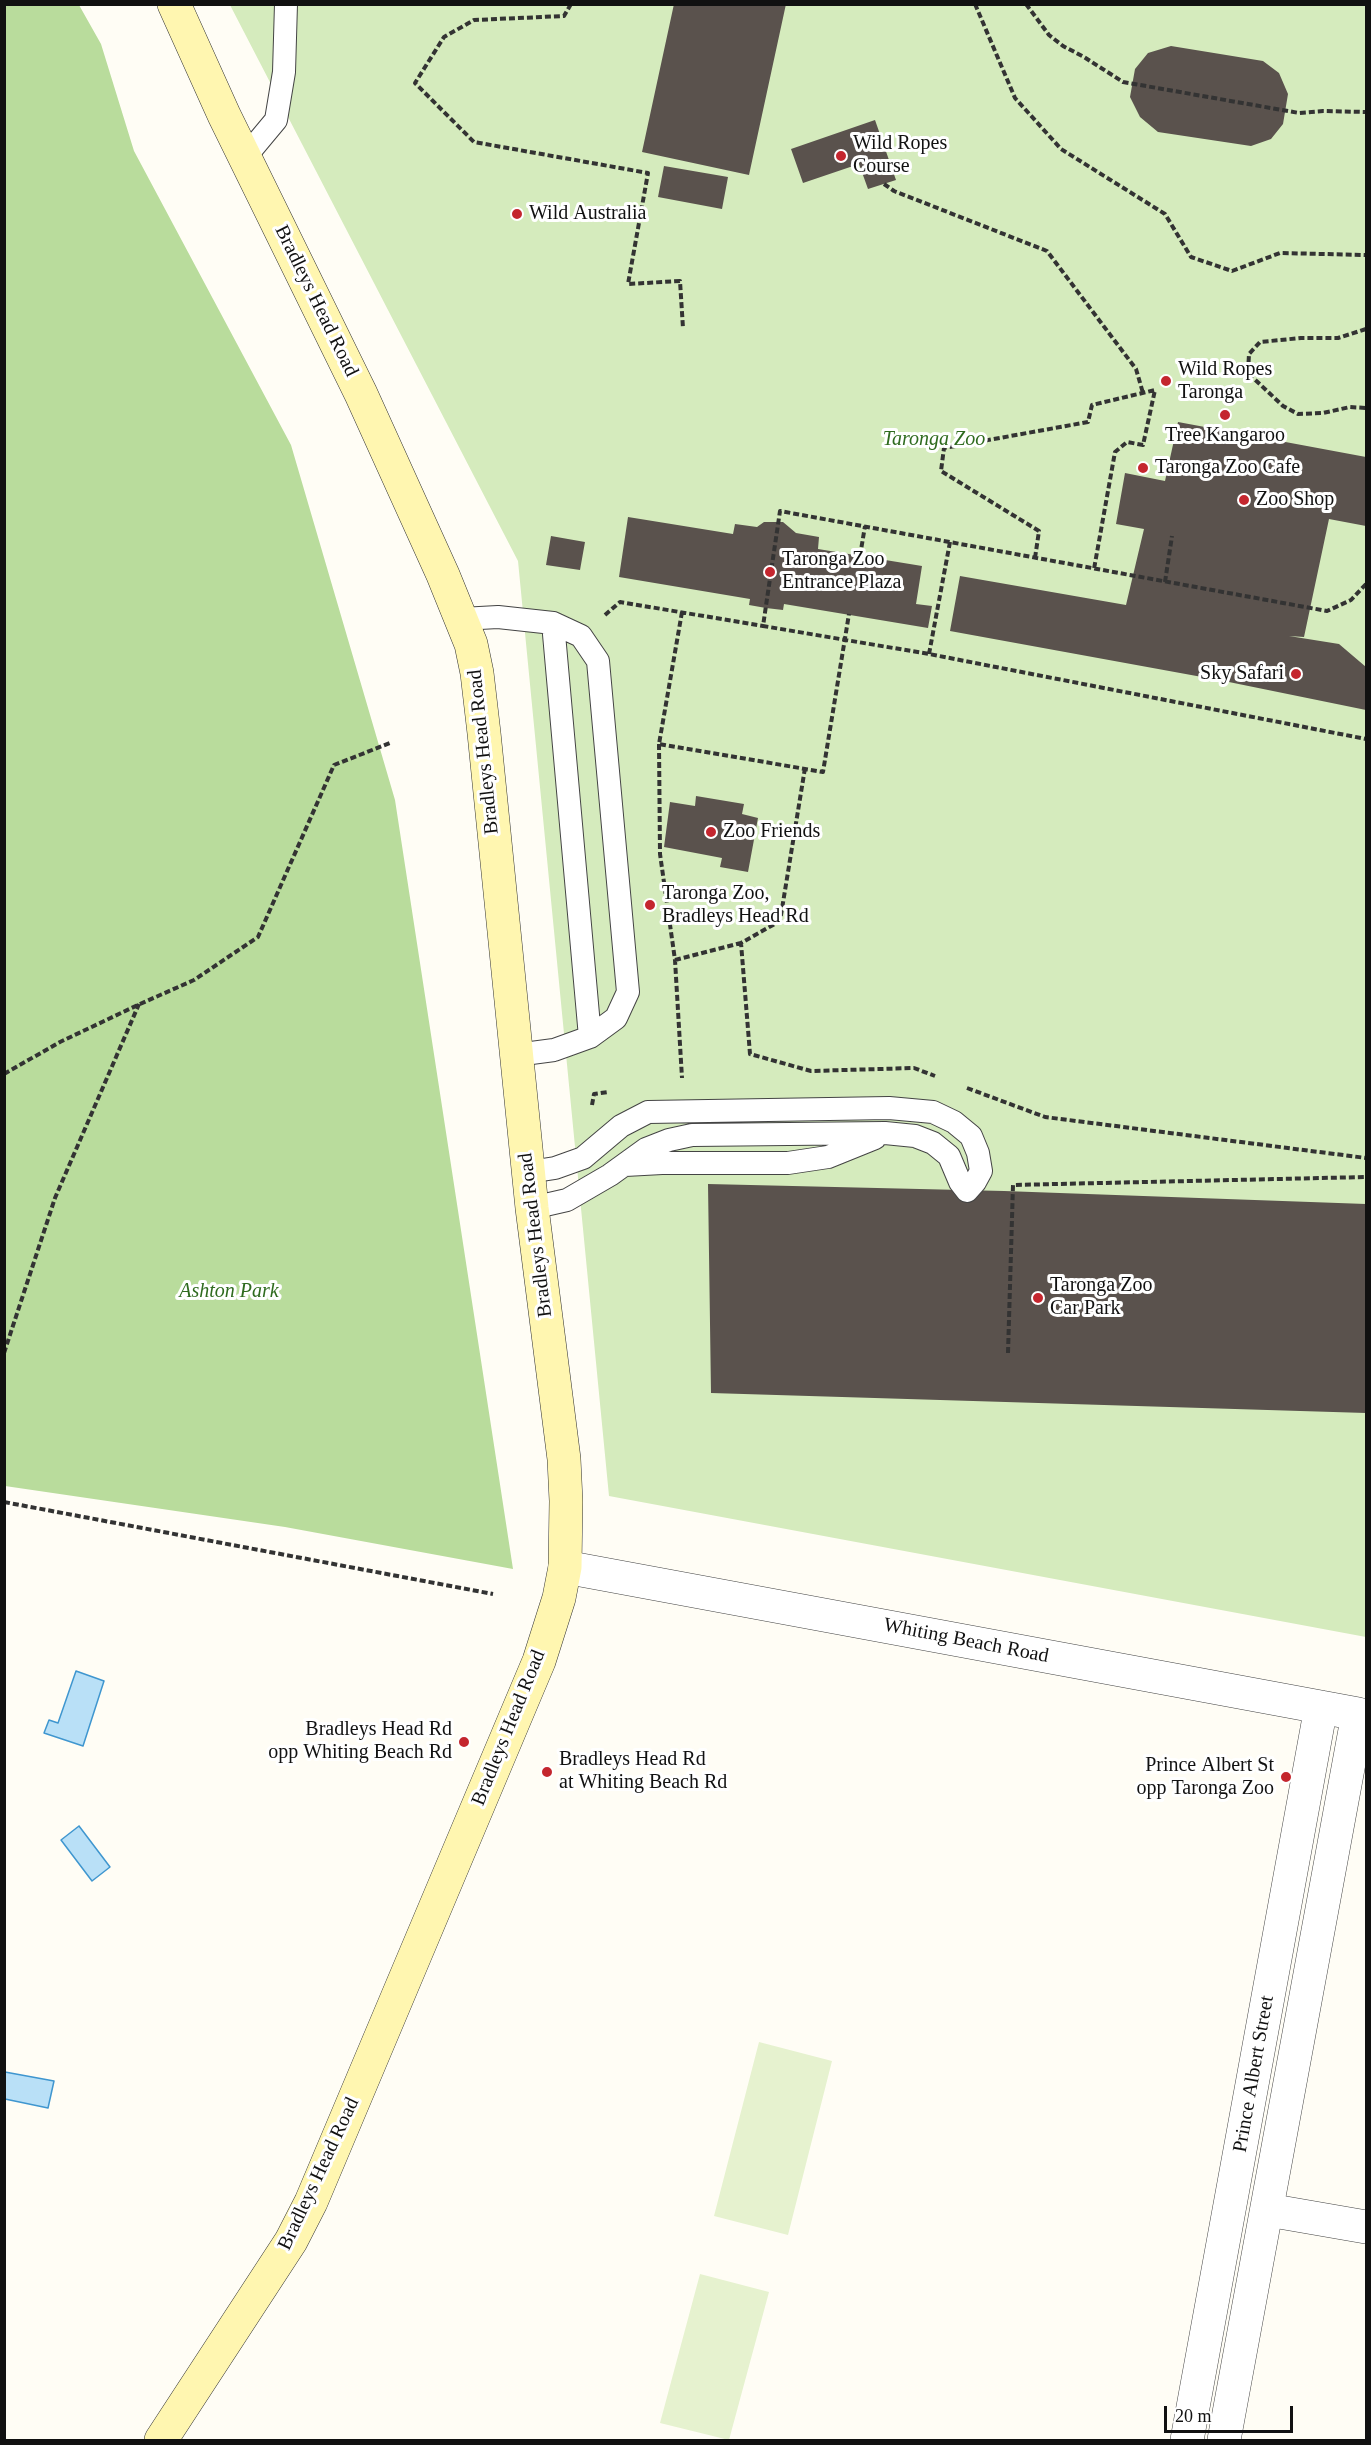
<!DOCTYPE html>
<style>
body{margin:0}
#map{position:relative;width:1371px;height:2445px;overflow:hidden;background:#fffdf5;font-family:Georgia,serif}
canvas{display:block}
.frame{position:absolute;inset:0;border:6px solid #111;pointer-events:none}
.scale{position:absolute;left:1164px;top:2406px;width:129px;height:27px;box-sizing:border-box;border:3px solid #111;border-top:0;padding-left:8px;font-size:18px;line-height:21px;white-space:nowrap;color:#111;-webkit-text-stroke:4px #fff;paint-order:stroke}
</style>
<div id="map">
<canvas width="1371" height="2445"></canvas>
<div class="frame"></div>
<div class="scale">20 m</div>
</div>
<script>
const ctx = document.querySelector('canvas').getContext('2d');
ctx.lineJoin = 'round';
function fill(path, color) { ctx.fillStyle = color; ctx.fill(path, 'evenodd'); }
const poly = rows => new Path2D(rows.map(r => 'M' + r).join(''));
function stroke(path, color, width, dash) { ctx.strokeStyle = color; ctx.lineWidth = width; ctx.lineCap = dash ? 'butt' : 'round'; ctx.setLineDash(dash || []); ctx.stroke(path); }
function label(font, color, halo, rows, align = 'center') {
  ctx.font = font + ' Georgia,serif'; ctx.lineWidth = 6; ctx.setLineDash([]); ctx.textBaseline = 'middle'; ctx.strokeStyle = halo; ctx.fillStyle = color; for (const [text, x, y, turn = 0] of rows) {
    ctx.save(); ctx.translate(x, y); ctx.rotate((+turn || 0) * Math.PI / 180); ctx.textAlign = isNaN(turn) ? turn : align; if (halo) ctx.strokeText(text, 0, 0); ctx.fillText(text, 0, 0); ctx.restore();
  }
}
const green = poly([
 [230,5,1366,5,1366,1637,609,1496,518,561]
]);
const forest = poly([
 [5,4,79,5,101,44,134,151,291,445,395,800,513,1569,285,1527,5,1486]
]);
const pitch = poly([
 [759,2042,832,2061,788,2235,714,2216],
 [700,2274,769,2292,729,2440,660,2423]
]);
const water = poly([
 [76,1671,104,1681,83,1746,44,1733,49,1720,58,1723,76,1671],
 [79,1826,110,1867,92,1881,61,1840,79,1826],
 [5,2072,54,2081,48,2108,5,2099,5,2072]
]);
const building = poly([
 [674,4,786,4,749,175,642,152],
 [1171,46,1263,61,1279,73,1288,94,1283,124,1271,139,1251,146,1158,132,1140,117,1130,97,1135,69,1148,53],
 [875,120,896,180,868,189,859,164,803,183,791,149],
 [664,166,728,177,722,209,658,197],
 [1178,422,1366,457,1366,526,1329,519,1304,637,1289,636,1339,644,1366,667,1366,710,1224,681,950,631,960,576,1126,605,1144,529,1116,524,1125,473,1165,481],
 [628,517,733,534,735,524,757,527,764,522,783,522,796,533,819,537,818,549,922,566,916,604,932,606,928,628,784,604,783,610,766,608,749,605,750,599,619,577],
 [551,536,585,542,580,570,546,565],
 [696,796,744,804,742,814,758,818,748,872,720,867,722,858,664,847,670,802,695,806],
 [708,1184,1004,1191,1366,1204,1366,1413,711,1393]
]);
const path = poly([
 [571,4,564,16,474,20,444,37,415,83,474,142,648,173,628,284,680,281,683,328],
 [975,4,1015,98,1061,149,1165,214,1191,257,1232,271,1280,253,1366,255],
 [1026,4,1049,35,1063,46,1084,57,1123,82,1299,113,1323,111,1366,112],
 [884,184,894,191,1047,251,1136,369,1143,393],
 [1366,329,1338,338,1301,338,1260,342,1249,354,1248,373,1283,406,1298,414,1323,413,1350,407,1366,408],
 [860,556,865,526],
 [1035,558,1039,531,941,471,944,448,1088,422,1092,405,1155,390,1143,445,1127,442,1115,452,1094,569],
 [1165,582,1172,536],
 [1366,584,1351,600,1327,611,780,511,763,626,929,654,1366,739],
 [682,612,659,744,823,772,849,614],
 [605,615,620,602,763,626],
 [929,654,950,542],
 [659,744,660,854,675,960,682,1078],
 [805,768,780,921,741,943,750,1054,811,1071,914,1068,935,1076],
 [675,960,741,943],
 [4,1074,60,1042,140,1004,194,980,258,937,334,765,390,743],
 [967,1088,1045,1117,1366,1158],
 [592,1105,594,1094,608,1092],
 [4,1353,55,1198,139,1004],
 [1008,1353,1013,1185,1366,1177],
 [4,1502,493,1594]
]);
const service = poly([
 [246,156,276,120,284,72,286,4],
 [461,619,498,617,553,623,581,636,598,661,628,992,616,1018,590,1037,554,1050,516,1055],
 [553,623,590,1037],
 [625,1165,662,1163,788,1163,828,1157,875,1138],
 [529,1172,555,1168,583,1158,621,1126,648,1112,889,1108,933,1112,954,1122,971,1136,978,1153,981,1171,975,1182,967,1191,960,1182,949,1156,933,1143,915,1136,885,1133,692,1135,669,1140,646,1149,610,1175,567,1200,532,1208]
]);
const minor = poly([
 [1268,2210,1366,2227]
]);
const tertiary = poly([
 [565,1567,1358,1714,1224,2440],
 [1187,2440,1321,1707]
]);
const secondary = poly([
 [161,2440,291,2241,311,2202,539,1661,559,1598,565,1567,566,1501,564,1459,532,1208,484,733,477,673,471,644,443,575,361,394,224,115,174,4]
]);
const markers = [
 [841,156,6,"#c4262e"],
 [517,214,6,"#c4262e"],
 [1166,381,6,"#c4262e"],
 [1225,415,6,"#c4262e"],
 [1143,468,6,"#c4262e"],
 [1244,500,6,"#c4262e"],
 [770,572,6,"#c4262e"],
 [1296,674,6,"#c4262e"],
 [711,832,6,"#c4262e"],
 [650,905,6,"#c4262e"],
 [1038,1298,6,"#c4262e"],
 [464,1742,6,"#c4262e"],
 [547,1772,6,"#c4262e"],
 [1286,1777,6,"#c4262e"]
];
const poiNames = [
 ["Wild Ropes",853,144],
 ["Course",853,167],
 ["Wild Australia",529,214],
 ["Wild Ropes",1178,370],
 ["Taronga",1178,393],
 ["Tree Kangaroo",1225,436,"center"],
 ["Taronga Zoo Cafe",1155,468],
 ["Zoo Shop",1256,500],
 ["Taronga Zoo",782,560],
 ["Entrance Plaza",782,583],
 ["Sky Safari",1284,674,"right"],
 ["Zoo Friends",723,832],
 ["Taronga Zoo,",662,894],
 ["Bradleys Head Rd",662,917],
 ["Taronga Zoo",1050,1286],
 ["Car Park",1050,1309],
 ["Bradleys Head Rd",452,1730,"right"],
 ["opp Whiting Beach Rd",452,1753,"right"],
 ["Bradleys Head Rd",559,1760],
 ["at Whiting Beach Rd",559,1783],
 ["Prince Albert St",1274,1766,"right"],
 ["opp Taronga Zoo",1274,1789,"right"]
];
const streetNames = [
 ["Bradleys Head Road",316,301,64],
 ["Bradleys Head Road",484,752,-96],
 ["Bradleys Head Road",536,1235,-97],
 ["Whiting Beach Road",966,1641,11],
 ["Bradleys Head Road",509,1728,-68],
 ["Prince Albert Street",1254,2074,-80],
 ["Bradleys Head Road",319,2174,-65]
];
const parkNames = [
 ["Taronga Zoo",934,440],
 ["Ashton Park",229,1292]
];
fill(green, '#d5ebbd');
fill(forest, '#b9dc9c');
fill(pitch, '#e6f2cf');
fill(water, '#b9e0f7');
stroke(water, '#3f96cf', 1.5);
fill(building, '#5a524d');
stroke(service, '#444', 24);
stroke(minor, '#444', 34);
stroke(tertiary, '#444', 34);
stroke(secondary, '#333', 34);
stroke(path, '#333', 4, [6, 3]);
stroke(service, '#fff', 22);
stroke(minor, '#fff', 33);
stroke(tertiary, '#fff', 33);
stroke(secondary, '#fff6b0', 33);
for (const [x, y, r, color] of markers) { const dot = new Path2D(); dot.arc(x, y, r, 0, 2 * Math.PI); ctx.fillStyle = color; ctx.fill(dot); stroke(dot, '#fff', 2); }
label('20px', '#111', '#fff', poiNames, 'left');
label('20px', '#111', '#fff', streetNames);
label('italic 20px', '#2f6b1f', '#fff', parkNames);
</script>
